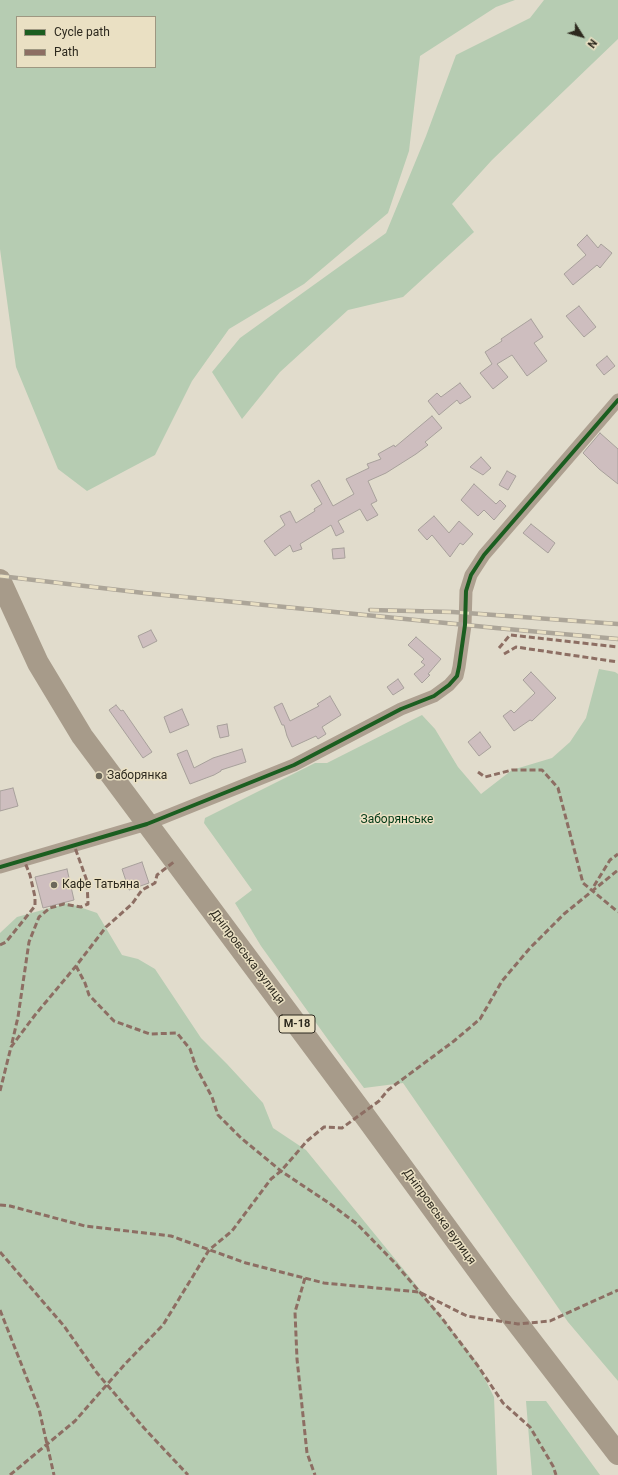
<!DOCTYPE html>
<meta charset="utf-8">
<style>
body{margin:0}
#map{position:relative;width:618px;height:1475px;overflow:hidden;background:#e1dccc;font-family:Roboto,sans-serif}
canvas{display:block}
.legend{position:absolute;left:16px;top:16px;width:140px;height:52px;box-sizing:border-box;background:#eae0c3;border:1px solid #9e9781;margin:0;padding:5px 7px;list-style:none;font-size:12px;color:#2d291e}
.legend li{display:flex;align-items:center;gap:8px;height:20px}
.legend b{width:20px;border:1px solid #9e9781}
.north{position:absolute;left:562px;top:16px;width:40px;height:40px;-webkit-text-stroke:3px #eae0c3;paint-order:stroke;rotate:127deg;font-size:11px;font-weight:700;line-height:16px;text-align:center;color:#2d291e}
.north::after{content:'';display:block;margin:auto;width:14px;height:18px;background:#2d291e;clip-path:polygon(50% 0,100% 100%,50% 72%,0 100%)}
</style>
<div id="map">
<canvas width="618" height="1475"></canvas>
<ul class="legend">
<li><b style="height:5px;background:#1b5e20"></b>Cycle path</li>
<li><b style="height:5px;background:#8d6e63"></b>Path</li>
</ul>
<div class="north">N</div>
</div>
<script>
const ctx = document.querySelector('canvas').getContext('2d');
ctx.lineJoin = 'round';
function fill(path, color) { ctx.fillStyle = color; ctx.fill(path, 'evenodd'); }
const poly = rows => new Path2D(rows.map(r => 'M' + r).join(''));
function stroke(path, color, width, dash) { ctx.strokeStyle = color; ctx.lineWidth = width; ctx.lineCap = dash ? 'butt' : 'round'; ctx.setLineDash(dash || []); ctx.stroke(path); }
function label(font, color, halo, rows, align = 'center') {
  ctx.font = font + ' Roboto,sans-serif'; ctx.lineWidth = 3; ctx.setLineDash([]); ctx.textBaseline = 'middle'; ctx.strokeStyle = halo; ctx.fillStyle = color; for (const [text, x, y, turn = 0] of rows) {
    ctx.save(); ctx.translate(x, y); ctx.rotate((+turn || 0) * Math.PI / 180); ctx.textAlign = isNaN(turn) ? turn : align; if (halo) ctx.strokeText(text, 0, 0); ctx.fillText(text, 0, 0); ctx.restore();
  }
}
const green = poly([
 [0,0,515,0,496,7,420,56,409,151,388,213,304,284,229,329,192,381,155,455,87,491,58,469,16,367,0,249],
 [17,17,155,17,155,67,17,67],
 [544,0,618,0,618,39,492,160,452,204,474,232,403,297,348,310,280,372,242,419,212,372,240,338,386,233,426,136,456,55,530,18],
 [599,669,615,672,618,674,618,1381,568,1322,403,1083,364,1088,329,1041,261,946,235,903,252,890,204,823,205,818,315,763,327,763,422,715,435,729,458,767,481,794,512,770,552,758,570,742,586,718],
 [68,903,97,913,122,955,138,959,155,969,201,1038,227,1064,263,1103,273,1128,306,1150,413,1281,476,1361,494,1397,497,1475,0,1475,0,933,17,917],
 [526,1401,546,1401,600,1475,532,1475]
]);
const building = poly([
 [587,235,598,248,601,244,612,253,600,268,597,265,573,285,564,274,586,255,577,245,587,235],
 [579,306,596,327,584,337,566,316,579,306],
 [531,319,543,337,534,343,547,361,527,376,512,355,497,364,508,377,493,389,480,373,492,364,485,352,502,341,501,339,531,319],
 [607,356,615,366,604,375,596,365,607,356],
 [460,383,471,397,460,404,457,400,439,415,428,401,437,393,441,397,460,383],
 [432,416,442,428,425,442,428,445,416,454,386,473,368,481,377,501,371,504,378,515,367,521,360,509,338,521,344,532,336,536,331,525,300,544,302,549,293,552,290,545,275,556,264,541,285,525,280,516,290,511,296,523,315,511,314,509,322,504,311,485,319,480,333,506,354,494,346,479,369,468,367,464,381,459,378,454,394,445,395,447,432,416],
 [600,433,618,449,618,484,599,469,583,453,600,433],
 [481,457,491,468,483,475,470,467,481,457],
 [507,471,516,476,508,490,499,485,507,471],
 [474,484,496,504,500,500,506,506,494,520,484,510,478,516,461,500,474,484],
 [434,516,449,533,459,521,473,534,463,545,460,543,450,557,432,535,427,540,418,530,434,516],
 [531,524,555,543,548,553,523,533,531,524],
 [344,548,345,558,333,559,332,549,344,548],
 [151,630,157,641,143,648,138,636,151,630],
 [416,637,441,659,428,674,430,675,422,683,414,674,425,665,421,662,424,659,408,645,416,637],
 [531,672,556,698,532,721,530,720,514,731,503,716,511,710,514,713,535,693,523,680,531,672],
 [398,679,404,688,393,695,387,687,398,679],
 [330,696,341,715,322,727,326,734,318,739,316,736,292,747,287,736,284,725,282,725,274,707,282,703,290,721,319,706,317,704,330,696],
 [116,705,121,711,123,710,152,752,143,758,109,710,116,705],
 [182,709,189,725,170,733,164,717,182,709],
 [227,724,229,736,220,738,217,726,227,724],
 [480,732,491,747,479,756,468,742,480,732],
 [242,749,246,762,221,770,221,771,214,775,190,784,177,754,187,750,194,768,213,758,242,749],
 [13,788,18,806,0,811,0,791,13,788],
 [142,862,149,883,129,890,122,869,142,862],
 [67,869,74,900,43,908,35,877,67,869]
]);
const street = poly([
 [0,867,147,824,294,765,401,709,434,696,449,685,457,676,459,667,465,625,466,591,471,575,484,555,618,400]
]);
const highway = poly([
 [0,580,38,663,82,736,362,1112,501,1302,618,1454]
]);
const rail = poly([
 [0,576,144,593,496,628,618,639],
 [370,610,453,612,618,624]
]);
const quiet = poly([
 [499,648,510,635,618,647],
 [504,654,516,647,618,662],
 [478,772,485,777,512,770,542,770,558,788,583,883,618,912],
 [594,886,610,860,618,854],
 [0,945,6,942,35,906,35,897,30,875,24,860],
 [76,966,85,983,89,995,114,1021,150,1034,177,1033,190,1049,196,1067,212,1097,218,1115,241,1138,281,1171,329,1203,357,1224,394,1262,441,1317,478,1366,503,1403,530,1427,553,1466,556,1475],
 [12,1043,18,1017,29,942,39,917,50,908,64,904,81,907,88,904,87,881,74,845],
 [0,1091,11,1047,35,1015,76,966,106,927,132,904,142,890,155,883,157,875,175,861],
 [0,1205,10,1206,85,1226,171,1236,246,1263,324,1283,419,1292,467,1316,518,1324,550,1321,618,1290],
 [0,1252,64,1326,97,1373,144,1428,188,1475],
 [305,1278,295,1312,297,1359,307,1453,315,1475],
 [0,1310,39,1409,54,1475],
 [10,1475,75,1421,126,1363,163,1325,209,1250,232,1231,271,1179,281,1171,307,1141,324,1127,342,1128,379,1101,388,1090,454,1041,480,1019,502,981,530,948,564,914,618,870]
]);
const cycleway = poly([
 [0,867,147,824,294,765,401,709,434,696,449,685,457,676,459,667,465,625,466,591,471,575,484,555,618,400]
]);
const markers = [
 [99,776,4,"#6c685b"],
 [54,885,4,"#6c685b"]
];
const shields = [
 [297,1024,36]
];
const shieldNames = [
 ["М-18",297,1024]
];
const poiNames = [
 ["Заборянка",107,776],
 ["Кафе Татьяна",62,885]
];
const parkNames = [
 ["Заборянське",397,820]
];
const streetNames = [
 ["Дніпровська вулиця",247,957,53],
 ["Дніпровська вулиця",439,1217,54]
];
fill(green, '#b6ccb2');
fill(building, '#cebebf');
stroke(building, '#a7a09b', 1);
stroke(street, '#ada090', 13);
stroke(highway, '#a79b8a', 22);
stroke(rail, '#aca598', 4.5);
stroke(rail, '#eae0c3', 3, [9]);
stroke(quiet, '#8d6e63', 3, [6, 3]);
stroke(cycleway, '#1b5e20', 4);
for (const [x, y, r, color] of markers) { const dot = new Path2D(); dot.arc(x, y, r, 0, 2 * Math.PI); ctx.fillStyle = color; ctx.fill(dot); stroke(dot, '#eae0c3', 1.5); }
for (const [x, y, w] of shields) { const box = new Path2D(); box.roundRect(x - w / 2, y - 9, w, 18, 3); ctx.fillStyle = '#eae0c3'; ctx.fill(box); stroke(box, '#2d291e', 1); }
label('bold 11px', '#2d291e', null, shieldNames);
label('12px', '#2d291e', '#eae0c3', poiNames, 'left');
label('12px', '#003916', '#eae0c3', parkNames);
label('12px', '#2d291e', '#eae0c3', streetNames);
</script>
